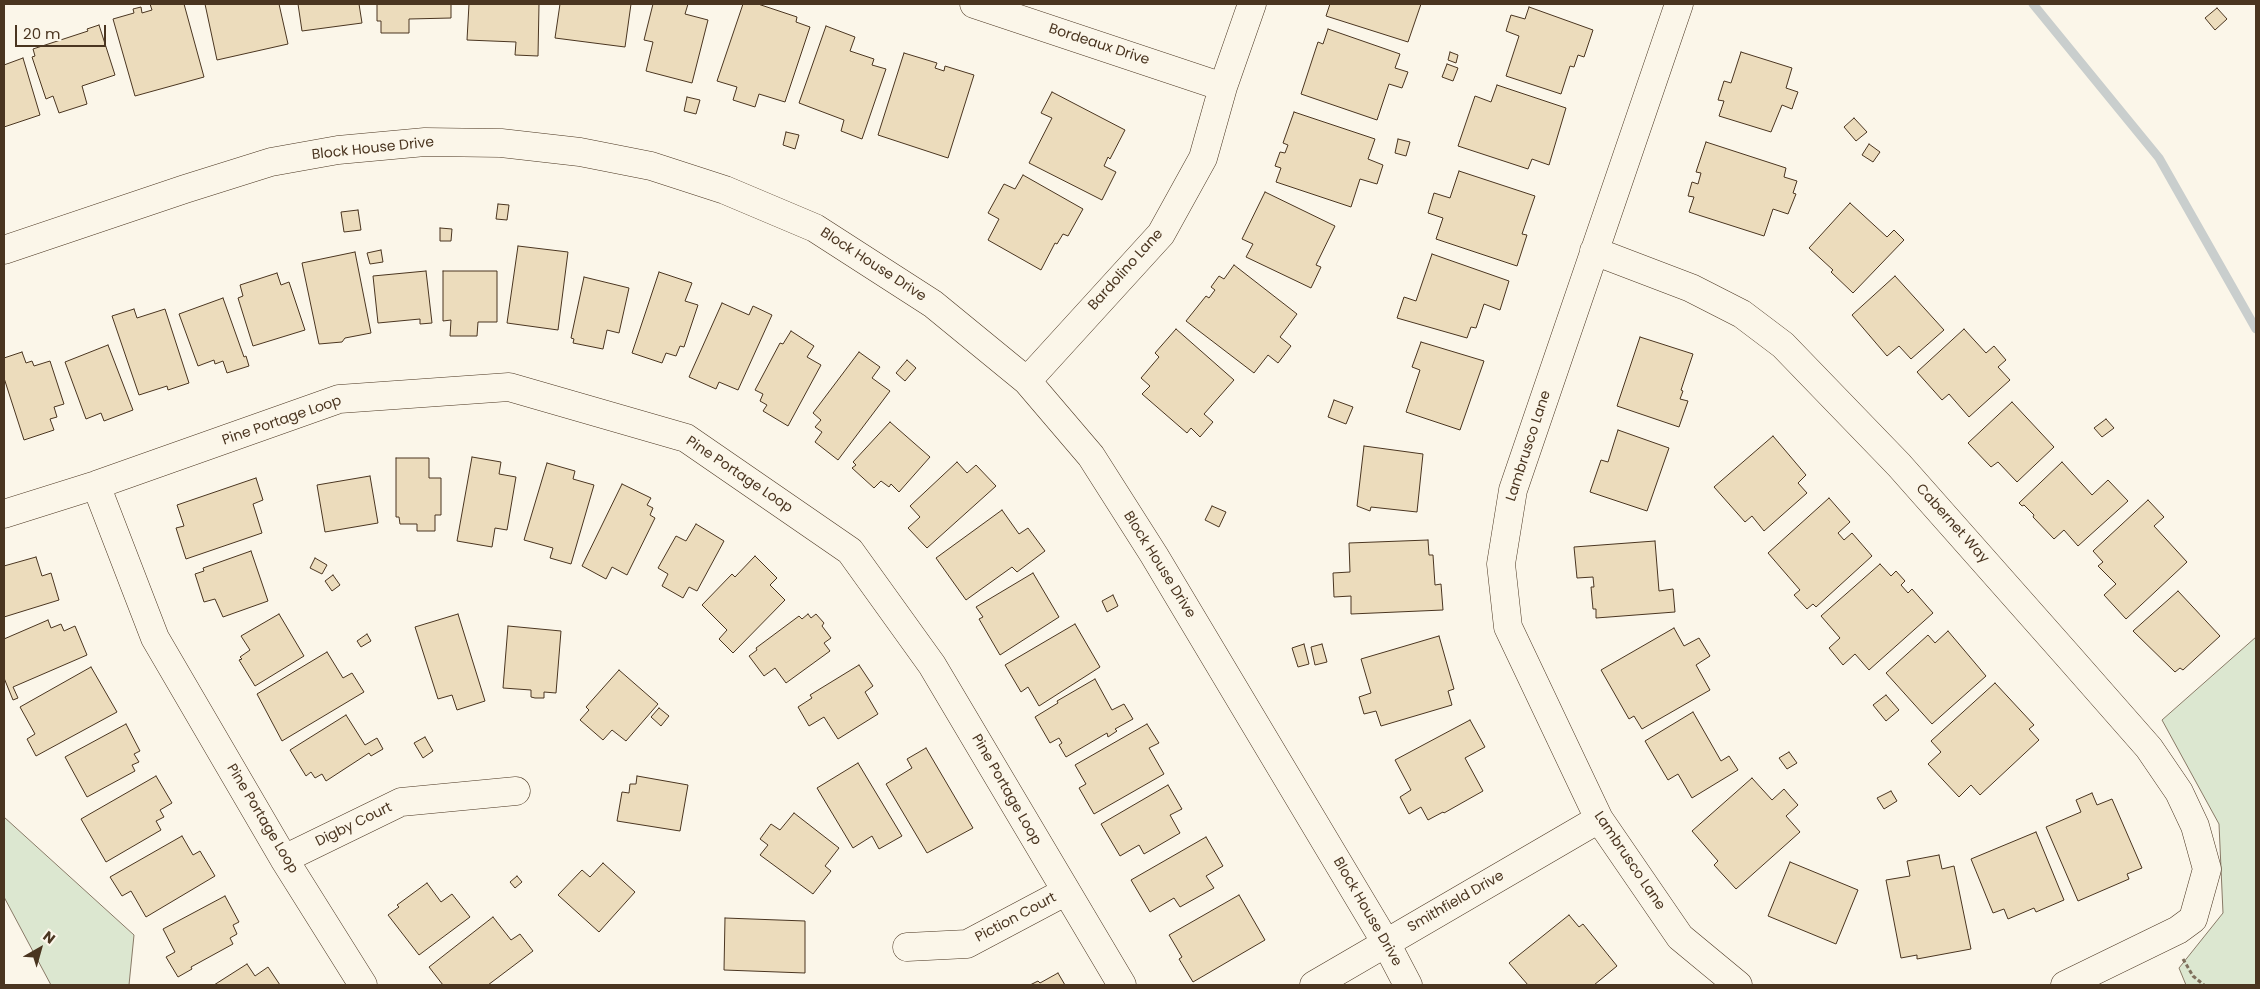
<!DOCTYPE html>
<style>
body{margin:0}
#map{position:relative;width:2260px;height:989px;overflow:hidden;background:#fbf6e9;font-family:Poppins,sans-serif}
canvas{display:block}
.frame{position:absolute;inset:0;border:5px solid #4a3520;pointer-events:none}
.north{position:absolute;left:15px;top:924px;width:50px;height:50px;-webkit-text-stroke:4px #fbf6e9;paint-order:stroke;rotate:38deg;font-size:14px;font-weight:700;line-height:20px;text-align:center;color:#4a3520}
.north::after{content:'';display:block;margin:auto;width:18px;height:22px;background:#4a3520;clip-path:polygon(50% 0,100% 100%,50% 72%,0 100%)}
.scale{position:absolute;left:15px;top:25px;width:91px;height:22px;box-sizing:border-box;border:2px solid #4a3520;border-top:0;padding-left:6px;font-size:15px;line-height:18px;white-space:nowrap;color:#4a3520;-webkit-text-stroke:4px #fbf6e9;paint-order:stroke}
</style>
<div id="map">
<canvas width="2260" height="989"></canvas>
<div class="frame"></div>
<div class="north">N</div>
<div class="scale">20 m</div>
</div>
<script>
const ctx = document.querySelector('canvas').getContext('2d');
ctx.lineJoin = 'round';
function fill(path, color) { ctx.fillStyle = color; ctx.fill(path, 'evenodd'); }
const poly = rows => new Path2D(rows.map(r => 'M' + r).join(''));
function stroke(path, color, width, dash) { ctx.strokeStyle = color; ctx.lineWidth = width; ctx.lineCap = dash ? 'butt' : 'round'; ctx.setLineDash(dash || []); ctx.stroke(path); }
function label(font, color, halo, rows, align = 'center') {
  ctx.font = font + ' Poppins,sans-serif'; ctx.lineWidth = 4; ctx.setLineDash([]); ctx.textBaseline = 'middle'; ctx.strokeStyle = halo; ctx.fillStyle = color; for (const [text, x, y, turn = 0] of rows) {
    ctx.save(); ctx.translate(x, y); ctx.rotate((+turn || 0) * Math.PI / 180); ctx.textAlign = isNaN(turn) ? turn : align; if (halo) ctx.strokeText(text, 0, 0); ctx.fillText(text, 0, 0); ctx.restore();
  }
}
const green = poly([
 [2256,637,2256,985,2186,985,2179,968,2223,913,2219,824,2162,720,2256,637],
 [4,817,134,935,129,985,51,985,4,897,4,817]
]);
const stream = poly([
 [2033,4,2159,158,2256,329]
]);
const building = poly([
 [150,4,184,4,204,77,135,96,113,19,134,13,133,9,141,7,142,13,152,10,150,4],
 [205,4,279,4,288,44,217,60,205,4],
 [298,4,359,4,362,23,302,31,298,4],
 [377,4,451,4,451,18,409,19,409,33,381,33,381,21,377,21,377,4],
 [469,4,539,4,538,56,515,55,516,42,467,40,469,4],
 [560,4,631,4,625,47,555,38,560,4],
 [653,4,688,4,685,14,708,20,692,83,646,71,653,42,644,40,653,4],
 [743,4,758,4,797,17,796,22,810,27,785,102,759,94,755,107,733,100,737,87,717,81,743,4],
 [1330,4,1421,4,1408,42,1326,16,1330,4],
 [1529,7,1593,30,1584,57,1578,55,1574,67,1570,66,1561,94,1506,76,1519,36,1506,31,1511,15,1525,19,1529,7],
 [2217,8,2227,19,2215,30,2205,18,2217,8],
 [99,25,115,75,82,86,87,104,59,113,53,96,46,99,32,57,35,56,33,49,88,31,87,29,99,25],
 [826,26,855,37,850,51,874,59,872,65,886,69,862,139,841,131,844,120,799,103,826,26],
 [1328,29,1400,54,1395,68,1408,72,1402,88,1389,84,1377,120,1301,94,1318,42,1323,44,1328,29],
 [1450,52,1458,55,1456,63,1448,60,1450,52],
 [1741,52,1792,68,1786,88,1798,92,1795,100,1792,109,1782,105,1771,132,1719,116,1724,101,1718,100,1724,81,1731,83,1741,52],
 [904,53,937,63,935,68,944,71,945,66,974,75,948,158,878,135,904,53],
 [23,58,40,115,4,127,4,65,23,58],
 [1447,64,1458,68,1453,81,1442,77,1447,64],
 [1497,85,1566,108,1549,165,1532,159,1528,169,1458,146,1475,96,1491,102,1497,85],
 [1052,92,1125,130,1110,159,1108,157,1104,166,1116,172,1102,200,1029,163,1052,118,1041,113,1052,92],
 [687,97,700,100,696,114,684,111,687,97],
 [1294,112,1375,139,1368,159,1383,165,1377,184,1360,179,1351,207,1276,182,1281,168,1275,166,1280,152,1285,153,1288,145,1283,143,1294,112],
 [1854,118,1867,132,1856,141,1844,127,1854,118],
 [786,132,799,135,795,149,783,145,786,132],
 [1398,139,1410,142,1406,156,1395,153,1398,139],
 [1706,142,1786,168,1784,177,1797,181,1793,193,1796,194,1788,214,1773,209,1764,236,1689,212,1694,197,1688,196,1692,182,1698,184,1701,173,1696,172,1706,142],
 [1869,144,1880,152,1873,162,1862,155,1869,144],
 [1459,171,1535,196,1522,234,1527,235,1517,266,1436,239,1443,218,1428,213,1434,193,1450,198,1459,171],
 [1023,175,1083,209,1068,236,1063,234,1057,244,1055,243,1041,270,988,240,999,219,988,213,1004,184,1015,189,1023,175],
 [1265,192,1335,226,1316,265,1321,267,1311,288,1246,257,1253,244,1242,239,1265,192],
 [1850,203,1887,237,1894,230,1904,240,1853,293,1831,272,1833,270,1809,248,1850,203],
 [498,204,509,205,507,220,496,219,498,204],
 [358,210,361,230,344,232,341,212,358,210],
 [440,228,452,229,451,241,440,241,440,228],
 [518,246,568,252,558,330,507,323,518,246],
 [381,250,383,262,370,264,367,253,381,250],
 [355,252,371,333,345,338,342,342,319,344,302,263,355,252],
 [1432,254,1509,281,1500,310,1484,304,1476,328,1471,327,1467,338,1397,318,1404,297,1416,301,1432,254],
 [1234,265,1297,314,1280,337,1291,346,1278,363,1268,355,1254,373,1186,321,1206,296,1209,298,1215,290,1211,287,1219,276,1224,279,1234,265],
 [426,271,432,323,420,324,420,319,378,323,373,276,426,271],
 [443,271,497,271,497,322,478,322,477,336,450,336,451,320,443,321,443,271],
 [659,272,692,283,685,301,698,305,684,347,680,346,676,356,666,353,662,363,632,353,659,272],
 [277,273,281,285,289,282,305,330,253,346,238,298,243,296,240,285,277,273],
 [1895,276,1944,330,1911,359,1899,346,1887,356,1852,315,1895,276],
 [584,277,629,288,619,333,607,330,603,349,573,343,574,339,571,338,584,277],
 [223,298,244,357,246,356,249,366,227,373,223,361,215,364,214,360,198,366,179,314,223,298],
 [722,303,749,315,753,306,772,315,738,390,719,382,716,389,689,377,722,303],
 [134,309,137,318,165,309,189,383,168,390,167,386,139,395,112,316,134,309],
 [1176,329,1234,380,1204,414,1213,422,1200,437,1191,428,1187,433,1142,394,1150,386,1141,378,1159,357,1155,353,1176,329],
 [1964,329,1986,353,1994,346,2006,360,1998,367,2010,380,1969,417,1949,394,1942,400,1917,372,1964,329],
 [791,331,814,346,807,357,821,365,788,426,763,411,767,405,760,401,763,394,755,390,780,343,783,344,791,331],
 [1640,337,1693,354,1681,390,1683,391,1680,399,1688,401,1679,427,1617,406,1640,337],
 [1421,342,1484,361,1460,430,1406,412,1420,370,1412,367,1421,342],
 [108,345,133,410,104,421,101,413,86,419,65,362,108,345],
 [22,352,26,363,32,361,34,366,50,361,64,404,54,407,57,417,50,419,54,430,24,440,4,378,4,358,22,352],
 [859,352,880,367,872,378,890,391,838,460,815,442,822,432,815,427,821,420,813,413,859,352],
 [907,360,916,368,905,381,896,373,907,360],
 [1334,400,1353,407,1346,424,1328,417,1334,400],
 [2012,402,2054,447,2017,482,1998,462,1991,467,1968,443,2012,402],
 [2106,419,2114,428,2102,437,2094,428,2106,419],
 [890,422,930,457,899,492,891,484,889,487,881,481,874,488,852,468,856,465,853,462,890,422],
 [1618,430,1669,448,1647,511,1590,492,1601,460,1608,462,1618,430],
 [1773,436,1806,475,1798,483,1807,493,1764,531,1752,516,1745,522,1714,487,1773,436],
 [1364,446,1423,454,1417,512,1371,507,1370,511,1357,506,1364,446],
 [472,457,501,462,499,474,516,477,507,530,495,528,492,547,457,541,472,457],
 [396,458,429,458,429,478,441,478,441,515,435,515,435,531,417,531,417,524,400,524,399,517,396,517,396,458],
 [957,462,967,473,976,465,996,486,927,548,908,528,920,517,910,506,957,462],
 [2062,462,2092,495,2108,480,2128,501,2078,546,2064,530,2054,539,2033,517,2034,515,2024,505,2022,506,2019,503,2062,462],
 [547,463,575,471,573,479,594,485,571,564,550,558,553,548,524,540,547,463],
 [370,476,378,523,325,532,317,485,370,476],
 [256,478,263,500,253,504,262,533,186,559,176,528,184,526,177,505,256,478],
 [622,484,651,498,647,505,653,508,650,515,655,518,627,575,612,567,606,579,582,566,622,484],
 [1829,498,1850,522,1838,533,1844,540,1852,533,1872,556,1816,607,1813,604,1807,609,1794,595,1800,590,1768,553,1829,498],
 [2148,500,2164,517,2154,526,2187,562,2126,619,2104,595,2116,584,2098,566,2103,562,2093,551,2148,500],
 [1212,506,1226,512,1219,527,1205,520,1212,506],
 [1002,510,1019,534,1028,528,1045,551,1017,572,1012,567,966,600,936,558,1002,510],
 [696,524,724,541,697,591,689,587,683,598,662,586,668,574,658,568,676,536,686,541,696,524],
 [1428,540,1429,555,1433,555,1435,585,1441,584,1443,610,1351,614,1351,596,1334,597,1333,573,1350,572,1349,543,1428,540],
 [1655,541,1659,591,1673,589,1675,612,1596,618,1596,609,1593,609,1591,587,1594,587,1593,577,1577,578,1574,547,1655,541],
 [251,551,268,601,223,617,215,599,204,602,195,574,204,571,203,568,251,551],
 [755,556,777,578,770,585,785,600,733,653,719,639,727,630,702,605,732,574,735,577,755,556],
 [36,557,42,576,51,573,59,600,4,617,4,566,36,557],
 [315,558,327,565,322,574,310,568,315,558],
 [1880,564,1891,576,1896,571,1905,581,1901,585,1908,593,1912,589,1933,613,1869,670,1855,654,1843,665,1829,648,1840,638,1821,616,1880,564],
 [1033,573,1059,617,1000,655,979,619,983,617,976,607,1033,573],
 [333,575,340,585,332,591,325,581,333,575],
 [2178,591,2220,636,2183,670,2180,668,2175,672,2133,631,2178,591],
 [1113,595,1118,606,1107,612,1102,601,1113,595],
 [279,614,304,656,255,686,239,660,242,659,240,657,250,650,241,636,279,614],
 [458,614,485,701,457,710,452,695,438,699,415,627,458,614],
 [808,614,811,618,816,614,824,623,822,626,831,638,824,643,830,651,786,683,775,668,764,676,749,656,757,650,756,648,799,616,802,619,808,614],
 [48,620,51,628,61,624,64,631,75,626,87,655,13,687,18,698,13,700,4,678,4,639,48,620],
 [1075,624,1100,667,1039,706,1028,687,1021,692,1005,665,1075,624],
 [508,626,561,631,556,693,544,692,544,698,535,698,531,697,531,690,503,688,508,626],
 [1674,628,1684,646,1699,638,1710,656,1696,665,1710,690,1642,729,1634,716,1629,719,1601,670,1674,628],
 [1948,631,1986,676,1932,724,1886,673,1928,635,1935,643,1948,631],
 [367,634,371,641,361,647,357,641,367,634],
 [1439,636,1454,689,1448,691,1452,705,1381,726,1376,711,1364,714,1359,697,1371,693,1361,659,1439,636],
 [1304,644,1309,664,1298,667,1292,648,1304,644],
 [1322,644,1327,662,1315,665,1311,647,1322,644],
 [327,652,343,678,352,673,364,692,282,741,257,694,327,652],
 [859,665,873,686,865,692,878,714,838,739,824,717,809,726,798,707,812,698,810,695,859,665],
 [91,667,117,712,36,756,27,739,35,734,20,707,91,667],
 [619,670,658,704,626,741,612,730,603,740,580,720,589,710,586,707,619,670],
 [1095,679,1112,710,1124,704,1133,719,1115,729,1117,731,1108,737,1107,733,1066,757,1059,745,1062,743,1059,738,1050,743,1035,717,1058,703,1057,701,1095,679],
 [1995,683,2034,725,2029,729,2039,740,1980,795,1971,785,1959,797,1928,764,1941,752,1931,741,1995,683],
 [1886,695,1899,710,1886,721,1873,705,1886,695],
 [659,708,669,716,661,726,651,717,659,708],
 [1693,712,1721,761,1729,756,1738,770,1692,798,1678,774,1668,780,1645,741,1693,712],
 [346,715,365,745,377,738,383,749,371,756,369,753,326,781,322,774,315,778,311,772,306,776,290,750,346,715],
 [1470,720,1485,747,1465,758,1483,791,1444,813,1443,812,1428,820,1421,807,1409,814,1400,797,1411,790,1395,760,1470,720],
 [126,724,140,751,134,754,139,762,132,765,135,771,87,797,65,757,126,724],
 [1147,724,1159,743,1149,748,1164,774,1094,814,1079,788,1086,784,1075,765,1147,724],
 [425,737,433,751,423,758,414,743,425,737],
 [926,748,973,828,927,853,886,784,912,768,907,759,926,748],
 [1789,752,1797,763,1787,769,1779,758,1789,752],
 [858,763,902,836,879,849,872,836,853,848,817,788,858,763],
 [156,776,172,803,160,810,164,817,156,821,161,830,106,862,81,819,156,776],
 [637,776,688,785,680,831,617,821,622,792,629,793,630,784,636,784,637,776],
 [1752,778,1772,800,1784,789,1790,796,1798,805,1786,816,1800,832,1736,889,1714,865,1718,861,1692,831,1752,778],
 [1168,785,1182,809,1170,815,1180,833,1144,854,1139,845,1120,856,1101,824,1168,785],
 [1891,791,1897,801,1884,809,1877,798,1891,791],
 [2092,793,2097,805,2112,799,2142,868,2127,874,2129,879,2078,901,2046,827,2081,812,2076,800,2092,793],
 [794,813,839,848,825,866,831,871,813,894,760,855,768,845,760,839,771,824,780,830,794,813],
 [2036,832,2064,900,2036,912,2034,908,2008,919,2004,909,1993,913,1971,859,2036,832],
 [182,836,193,855,200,851,215,876,146,917,131,891,122,896,110,877,182,836],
 [1206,837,1223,866,1206,876,1214,888,1180,907,1174,898,1150,912,1131,880,1206,837],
 [1939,855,1942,869,1954,866,1971,949,1917,959,1917,955,1901,958,1886,880,1910,876,1907,861,1939,855],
 [1790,862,1858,890,1836,944,1768,916,1790,862],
 [603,863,635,892,599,932,558,895,582,870,590,877,603,863],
 [517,876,522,882,515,888,510,882,517,876],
 [427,883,441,902,452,894,470,917,419,955,388,915,399,907,397,905,427,883],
 [1239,895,1265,940,1193,982,1179,959,1182,957,1169,935,1239,895],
 [225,896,239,922,233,925,237,934,230,938,233,944,191,967,192,969,178,977,166,957,175,952,163,929,225,896],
 [1569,915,1579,927,1583,924,1617,966,1594,985,1528,985,1509,963,1569,915],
 [493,917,511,940,520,934,533,951,488,985,443,985,429,967,493,917],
 [725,918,805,921,805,973,724,970,725,918],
 [247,964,255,976,268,967,280,985,214,985,247,964],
 [1058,973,1065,985,1030,985,1038,981,1040,983,1058,973]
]);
const path = poly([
 [2183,959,2193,976,2204,985]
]);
const minor = poly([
 [974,4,1223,87],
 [1679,4,1513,490,1501,564,1508,627,1599,819,1680,937,1738,985],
 [4,250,185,189,271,162,338,150,425,142,501,143,580,152,651,166,725,190,815,228,933,304,1027,381,1091,456,1154,555,1386,943,1408,985],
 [1594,251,1691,288,1742,314,1783,345,1899,465,2069,657,2149,748,2179,792,2195,826,2207,869,2193,919,2178,930,2065,985],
 [1027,381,1161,234,1203,158,1223,87,1252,4],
 [96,485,155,638,284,859,363,985],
 [4,514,96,485,339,399,509,387,686,438,850,551,932,665,1122,985],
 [284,859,401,802,516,791],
 [907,947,967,944,1065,892],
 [1314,985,1599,819]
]);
const streetNames = [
 ["Bordeaux Drive",1099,45,18],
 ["Block House Drive",373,149,-6],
 ["Block House Drive",873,265,33],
 ["Bardolino Lane",1126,270,-48],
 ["Pine Portage Loop",282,421,-19],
 ["Lambrusco Lane",1529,446,-72],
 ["Pine Portage Loop",739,475,34],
 ["Cabernet Way",1952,524,48],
 ["Block House Drive",1159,565,58],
 ["Pine Portage Loop",1006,790,60],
 ["Pine Portage Loop",262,819,59],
 ["Digby Court",354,825,-26],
 ["Lambrusco Lane",1629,861,56],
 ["Smithfield Drive",1456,902,-30],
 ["Block House Drive",1367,912,60],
 ["Piction Court",1016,918,-28]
];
fill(green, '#dce7d0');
stroke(green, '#887966', 1);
stroke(stream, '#c9cecd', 9);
fill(building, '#ecdcbc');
stroke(building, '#4a3520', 1);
stroke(minor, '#4a3520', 29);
stroke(path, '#7f6f5c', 3, [4, 2.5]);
stroke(minor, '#fbf6e9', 28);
label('14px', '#4a3520', '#fbf6e9', streetNames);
</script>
